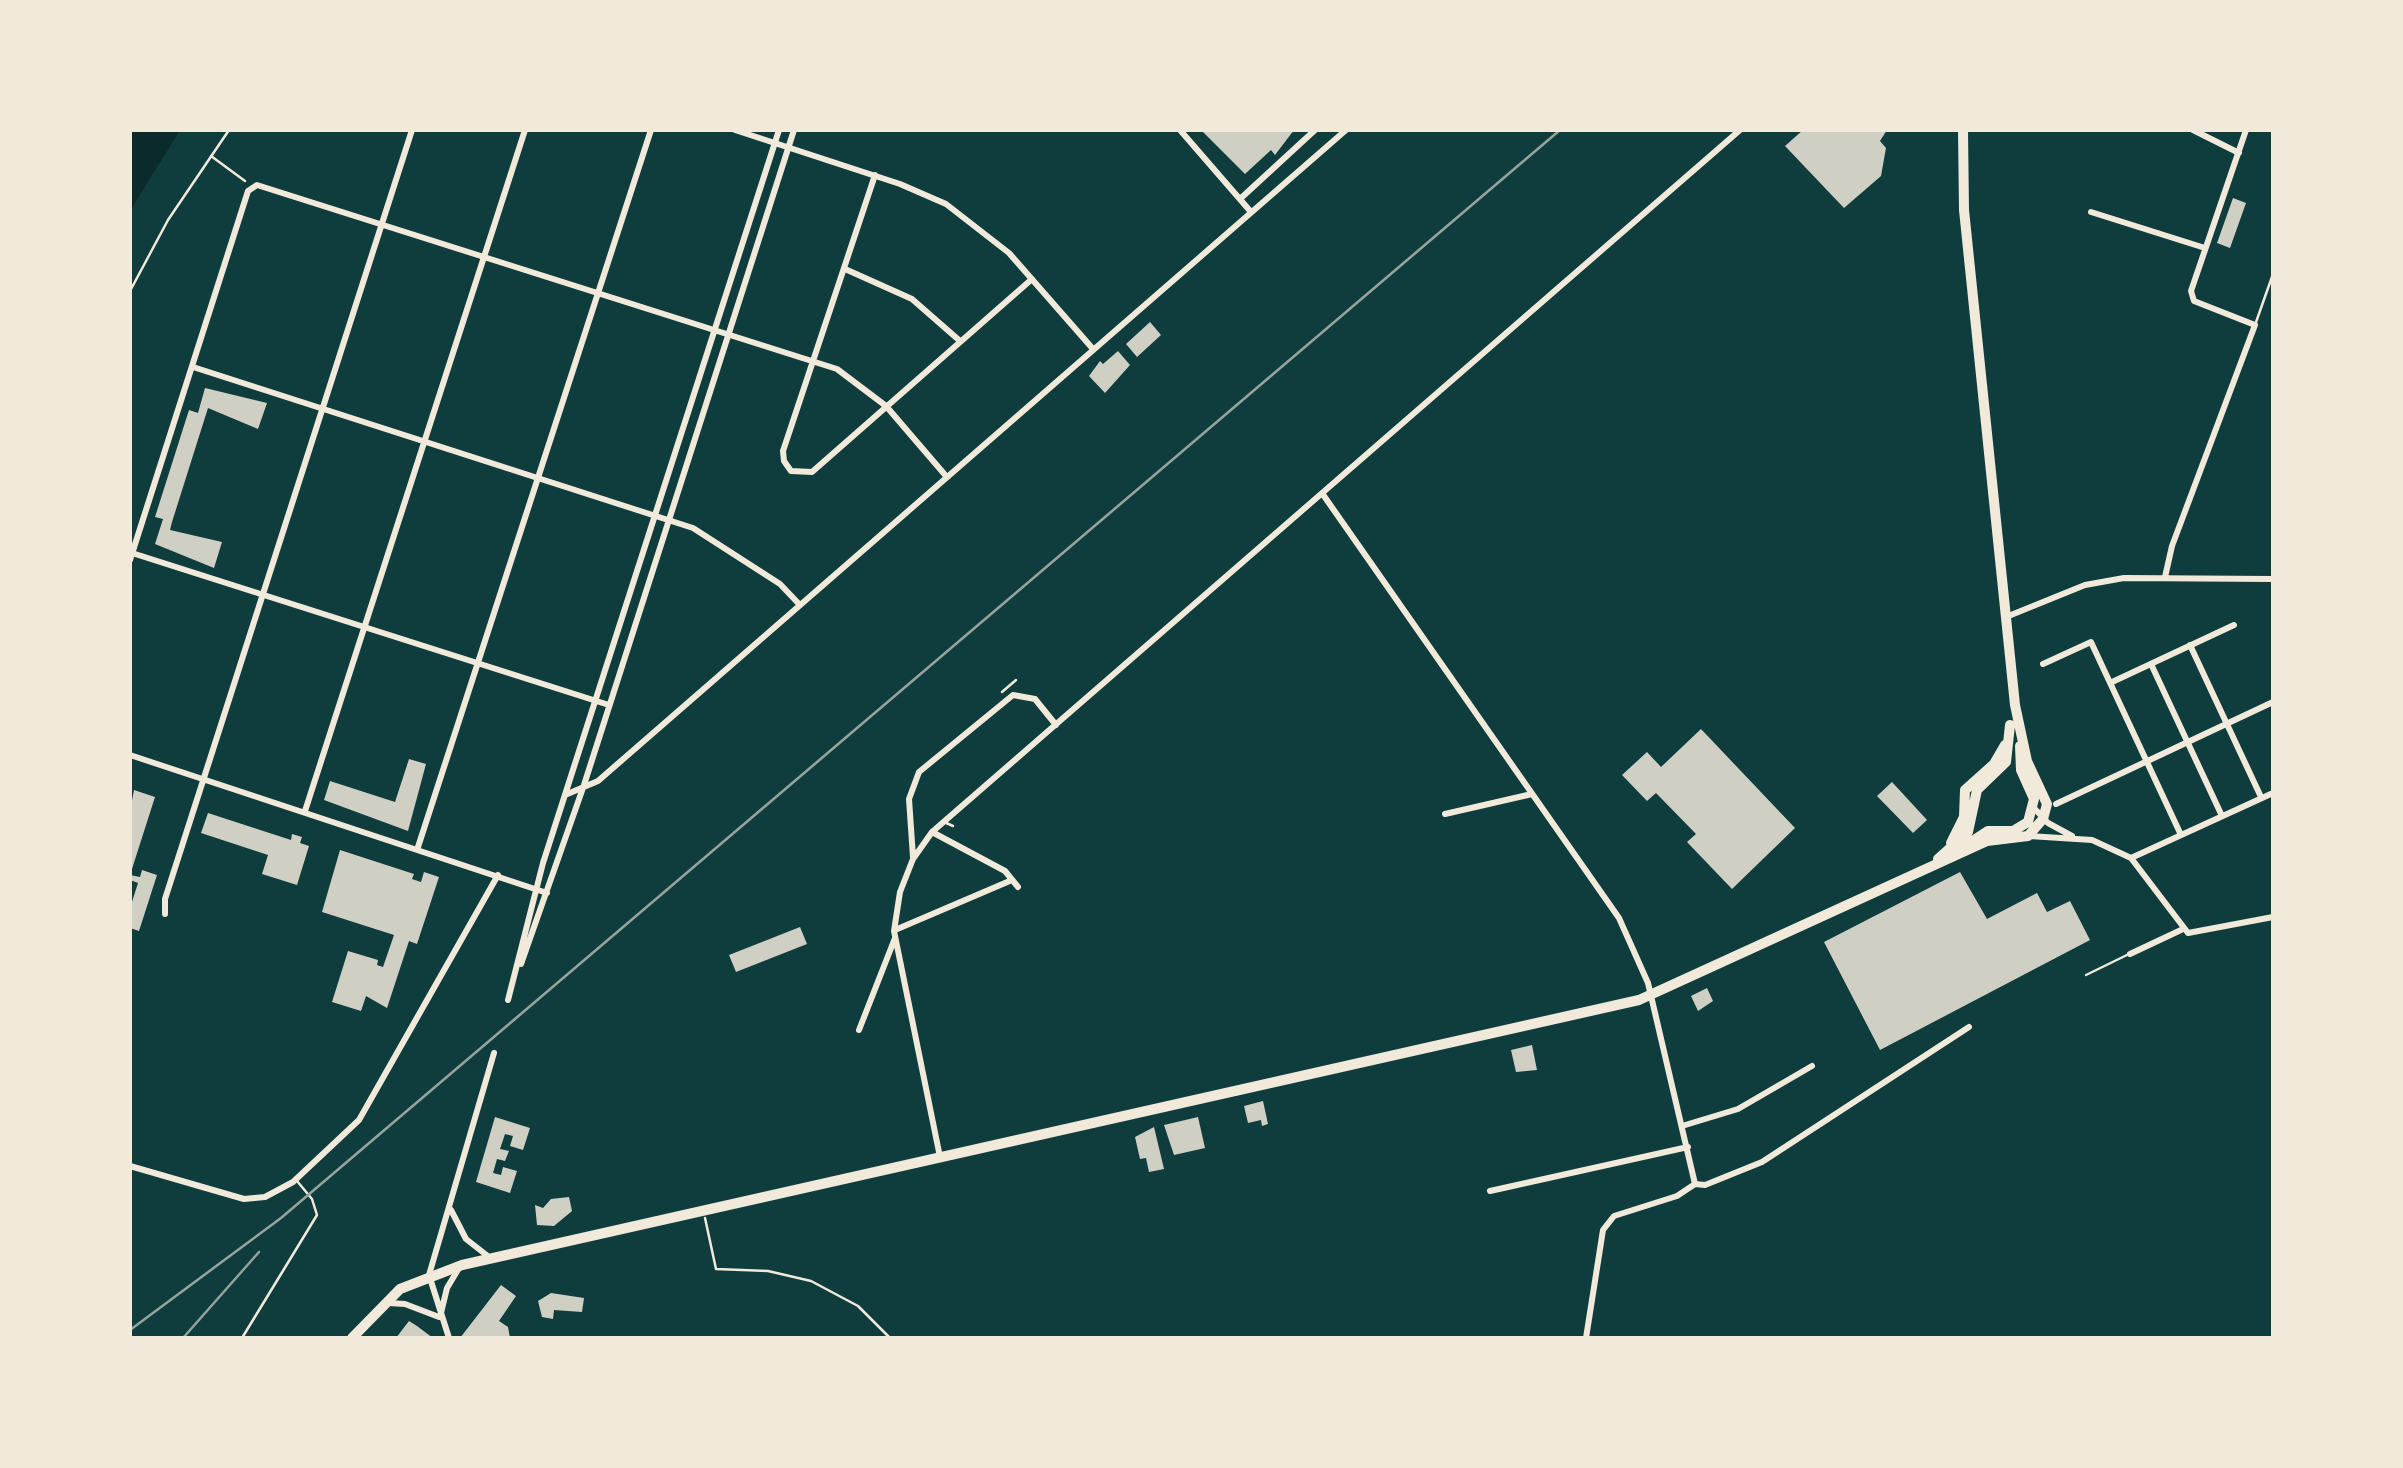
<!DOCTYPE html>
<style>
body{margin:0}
#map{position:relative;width:2403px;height:1468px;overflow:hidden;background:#0f3d3e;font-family:"DM Sans",sans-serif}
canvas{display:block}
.frame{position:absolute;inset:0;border:132px solid #f1e9da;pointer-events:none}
</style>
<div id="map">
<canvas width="2403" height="1468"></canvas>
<div class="frame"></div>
</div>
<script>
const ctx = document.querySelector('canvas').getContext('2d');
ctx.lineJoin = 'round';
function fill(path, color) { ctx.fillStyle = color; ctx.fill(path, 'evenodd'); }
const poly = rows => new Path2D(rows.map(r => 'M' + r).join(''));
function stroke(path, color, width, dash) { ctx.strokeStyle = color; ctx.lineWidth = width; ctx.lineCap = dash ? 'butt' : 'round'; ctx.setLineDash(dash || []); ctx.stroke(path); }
const water = poly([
 [130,130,180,130,130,211]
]);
const building = poly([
 [1201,130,1294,130,1275,155,1271,150,1245,174],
 [1803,130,1887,130,1880,141,1886,148,1881,176,1844,208,1785,146],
 [2233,198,2246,203,2230,248,2217,243],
 [1150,322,1161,335,1137,357,1126,344],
 [1118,351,1130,365,1105,393,1089,376,1100,361,1103,364],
 [205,388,267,403,258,429,208,408,172,522,170,530,222,542,214,568,155,544,163,519,155,517,189,410,198,413],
 [1701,729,1795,828,1732,889,1687,842,1696,834,1656,793,1647,801,1622,775,1647,752,1661,767],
 [409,759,426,764,408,831,324,800,330,781,395,802],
 [1892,782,1927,820,1913,833,1877,796],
 [134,790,155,797,131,872,130,811],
 [208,813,291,840,292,834,302,837,300,843,309,846,297,885,262,874,268,855,201,833],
 [340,850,414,874,412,879,421,882,424,872,439,877,417,944,409,941,387,1008,366,996,361,1011,332,1002,348,951,378,960,377,965,383,967,394,935,322,912],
 [142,870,157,875,139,931,130,928,130,908,138,883,130,880,130,875,140,877],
 [1960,872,1987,919,2037,893,2047,912,2070,901,2090,940,1880,1050,1824,942],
 [800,927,807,944,736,972,729,955],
 [1707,988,1713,1001,1698,1011,1691,996],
 [1532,1045,1537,1070,1516,1072,1511,1050],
 [1263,1101,1268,1124,1262,1126,1261,1120,1248,1123,1244,1106],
 [495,1117,530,1128,523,1150,510,1146,513,1136,505,1134,500,1149,509,1151,505,1161,497,1159,493,1173,501,1175,503,1167,517,1171,510,1193,476,1182],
 [1198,1117,1205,1148,1174,1155,1164,1125],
 [1154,1127,1164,1169,1149,1172,1146,1158,1140,1159,1135,1137],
 [569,1197,572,1211,554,1226,537,1225,535,1205,543,1208,551,1199],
 [501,1285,516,1296,499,1321,508,1327,510,1338,460,1338],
 [551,1293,584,1298,582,1312,554,1310,553,1319,542,1317,538,1301],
 [409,1321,417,1326,433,1338,396,1338]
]);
const path = poly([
 [211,156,245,181],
 [130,291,168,220,229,130],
 [1002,692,1016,680],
 [705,1218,716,1269,768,1271,811,1281,858,1306,890,1338]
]);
const service = poly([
 [2255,325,2273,274],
 [944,822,953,826],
 [2086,975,2129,954],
 [242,1338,317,1215,312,1199,297,1181]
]);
const minor = poly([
 [735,130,900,184,946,204,1009,253,1093,349],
 [1180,130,1251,212],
 [2193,130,2239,153],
 [875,175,783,451,784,461,791,471,812,472,1032,279],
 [1240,199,1315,130],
 [2091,212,2205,248],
 [845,269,912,299,960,341],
 [193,367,693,528,780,584,799,604],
 [1324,496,1619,918,1648,983,1695,1184,1677,1196,1614,1216,1603,1230,1586,1338],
 [132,553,609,705],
 [130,560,248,191,257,185,837,369,886,406,946,476],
 [2165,577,2172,546,2255,325,2194,301,2191,291,2246,130],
 [2006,617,2085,585,2124,578,2273,579],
 [2190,645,2261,797],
 [2043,664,2091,642,2181,835],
 [2151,664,2222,816],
 [2110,683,2234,625],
 [130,755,547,893],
 [565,795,598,781,1346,130],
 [2056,804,2273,702],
 [2034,808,2048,823,2072,836],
 [305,811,525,130],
 [1445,814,1532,794],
 [932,832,1005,871,1018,887],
 [2029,836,2092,840,2131,858,2188,933,2273,917],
 [418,847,651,130],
 [913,857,909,799,919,772,1013,695,1035,699,1056,725],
 [2131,858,2273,793],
 [165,914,165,899,412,130],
 [895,930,1012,880],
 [2130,954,2181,930],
 [521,964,584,785,794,130],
 [508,1000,543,863,779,130],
 [859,1030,895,938],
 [1682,1126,1738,1109,1812,1066],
 [940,1157,894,931,900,892,913,859,932,832,1740,130],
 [130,1166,244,1199,265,1197,293,1182,359,1120,498,875],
 [1695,1184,1705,1185,1762,1162,1969,1027],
 [1490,1191,1688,1147],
 [451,1210,466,1239,489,1257],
 [389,1303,405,1304,439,1317],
 [440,1317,447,1288,459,1268],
 [449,1338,429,1275,494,1053]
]);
const primary = poly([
 [1951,843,1964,817,1965,790,1994,764,2005,745],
 [1959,850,1988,831,2013,831,2028,822,2034,799,2021,770,2020,746],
 [1938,859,1968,832,1977,790,2006,762,2010,725],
 [352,1338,400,1289,462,1265,1639,1000,1987,841,2028,836,2043,819,2047,804,2027,761,2015,705,1964,210,1963,130]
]);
const rail = poly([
 [130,1330,281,1218,1560,130],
 [183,1338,259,1252]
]);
fill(water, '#0a2a2b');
fill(building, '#cfcfc3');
stroke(path, '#f1e9da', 2.5);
stroke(service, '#f1e9da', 2.5);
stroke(minor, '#f1e9da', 6);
stroke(primary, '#f1e9da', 10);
stroke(rail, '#97a49c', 2.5);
</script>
